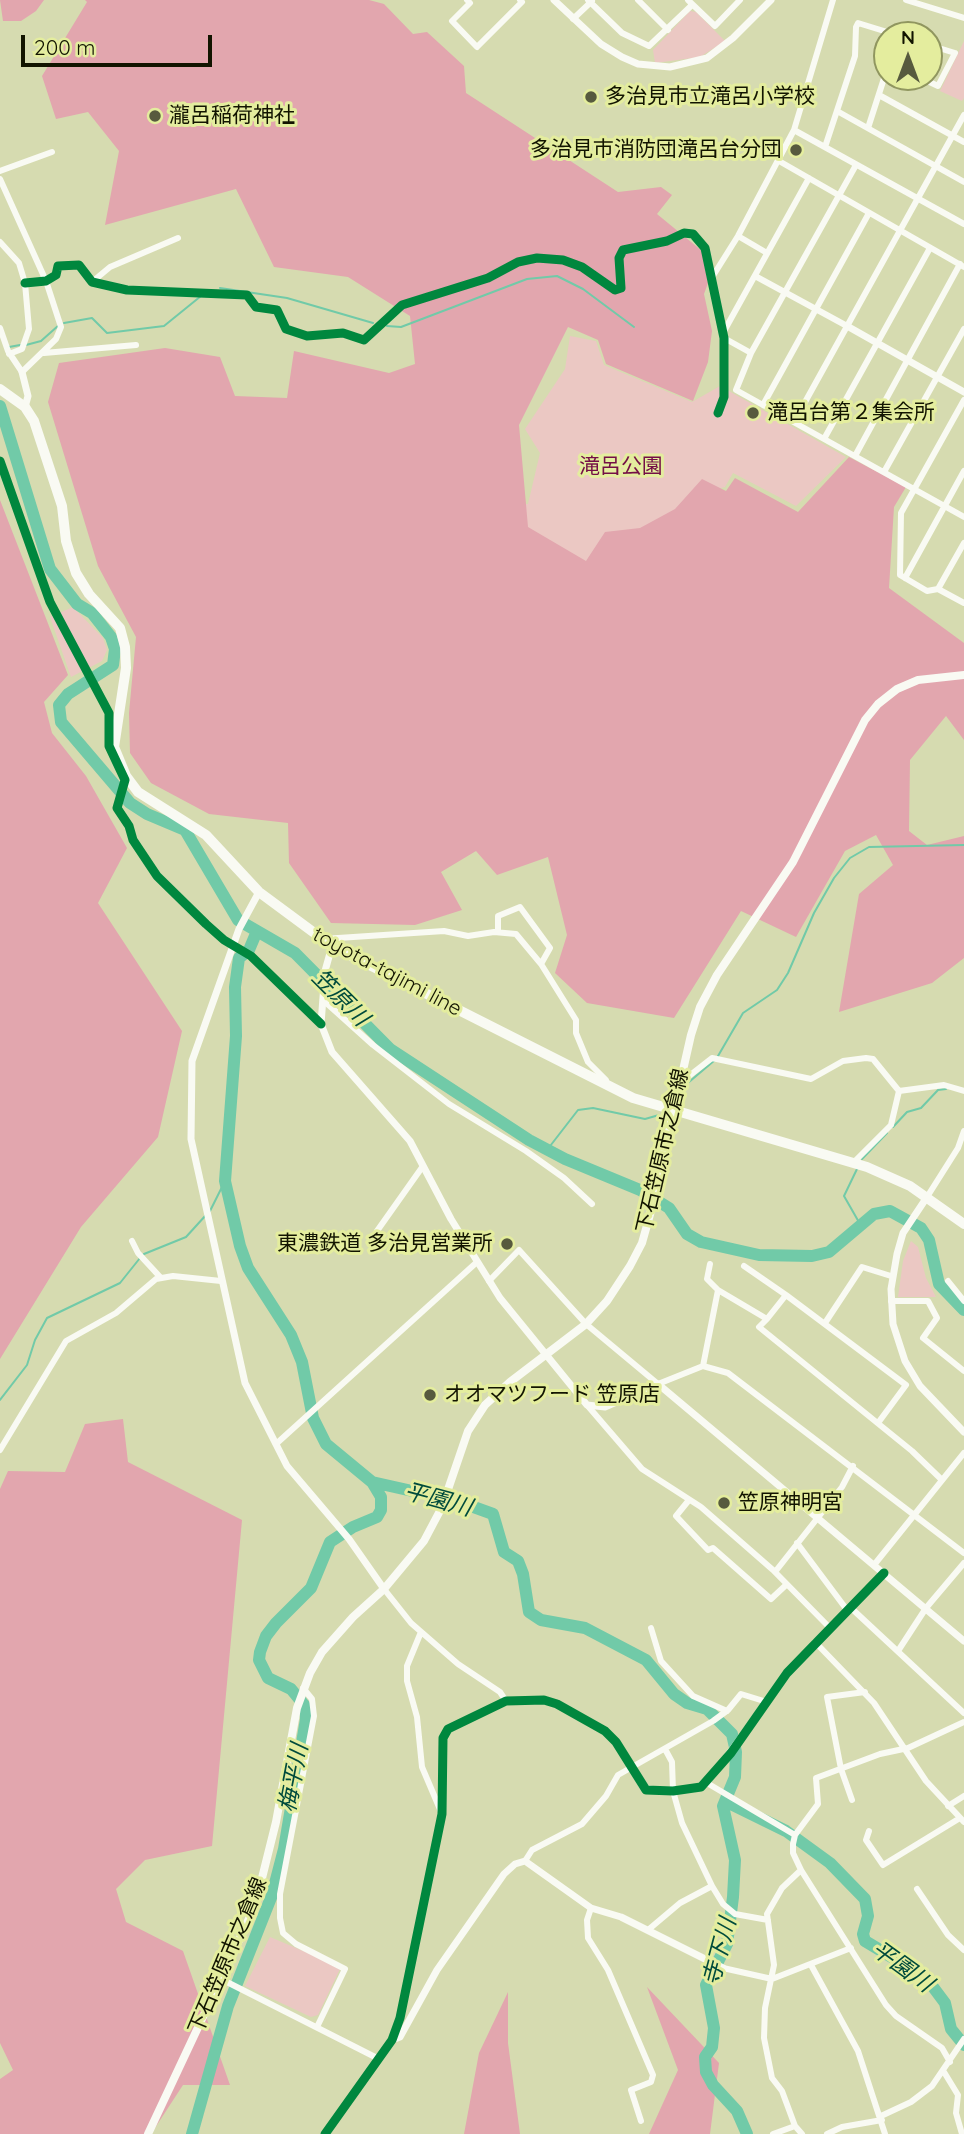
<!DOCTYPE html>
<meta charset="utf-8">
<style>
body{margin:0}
#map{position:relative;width:964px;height:2134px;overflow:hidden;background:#d6dbb0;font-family:Quicksand,sans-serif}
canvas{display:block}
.north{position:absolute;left:873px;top:21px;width:70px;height:70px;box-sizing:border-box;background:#e4ed9e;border:2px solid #90965f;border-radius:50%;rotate:0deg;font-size:19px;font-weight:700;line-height:28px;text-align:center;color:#121400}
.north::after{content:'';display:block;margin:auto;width:24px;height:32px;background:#575a3e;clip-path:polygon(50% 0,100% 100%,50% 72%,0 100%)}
.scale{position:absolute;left:21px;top:35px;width:191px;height:32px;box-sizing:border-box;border:4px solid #121400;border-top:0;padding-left:9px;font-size:21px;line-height:24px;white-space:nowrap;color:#121400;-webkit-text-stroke:5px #e4ed9e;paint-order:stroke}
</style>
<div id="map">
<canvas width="964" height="2134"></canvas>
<div class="north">N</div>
<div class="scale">200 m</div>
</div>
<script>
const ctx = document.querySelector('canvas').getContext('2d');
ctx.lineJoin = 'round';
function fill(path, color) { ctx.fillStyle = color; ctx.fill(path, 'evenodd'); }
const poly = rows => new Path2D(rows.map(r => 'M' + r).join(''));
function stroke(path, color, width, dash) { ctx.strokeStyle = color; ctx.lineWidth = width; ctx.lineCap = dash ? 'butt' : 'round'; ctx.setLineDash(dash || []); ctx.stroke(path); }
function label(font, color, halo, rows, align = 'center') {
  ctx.font = font + ' Quicksand,"Noto Sans JP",sans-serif'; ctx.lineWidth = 6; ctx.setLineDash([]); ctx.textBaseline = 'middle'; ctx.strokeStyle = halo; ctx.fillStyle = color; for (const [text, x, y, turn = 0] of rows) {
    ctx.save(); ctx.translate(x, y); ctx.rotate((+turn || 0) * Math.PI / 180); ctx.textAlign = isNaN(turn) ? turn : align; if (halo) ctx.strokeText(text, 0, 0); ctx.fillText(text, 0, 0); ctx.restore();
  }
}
const green = poly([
 [690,11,696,12,725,41,700,57,655,63,653,50],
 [964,41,964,98,962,101,940,91],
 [570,336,596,341,604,365,692,402,720,386,846,457,796,506,733,473,725,487,699,494,552,608,503,506,528,504,540,453,525,429,565,369],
 [73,607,103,638,107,650,102,661,71,677,50,617],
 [911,1241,918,1247,926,1278,936,1297,898,1297,903,1261],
 [270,1937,341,1967,318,2015,311,2017,245,1986]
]);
const forest = poly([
 [0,0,44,0,36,11,21,21,3,21],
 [85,0,369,0,384,4,413,34,427,32,464,66,466,93,618,192,661,187,672,195,657,214,702,251,708,283,704,294,712,331,708,362,693,401,606,364,598,340,568,327,519,425,528,527,586,561,605,532,640,528,675,509,702,479,726,491,735,478,798,512,849,457,906,487,894,507,889,588,964,643,964,740,946,716,910,760,909,831,927,845,964,836,964,958,932,983,839,1012,859,894,893,865,876,835,845,851,796,937,741,911,674,1018,587,1003,555,973,567,935,548,857,497,875,476,851,441,872,462,910,415,925,331,923,289,863,288,823,209,814,151,783,130,753,129,713,136,637,98,566,48,402,59,363,165,348,220,357,235,396,287,398,294,351,389,373,415,364,410,316,348,277,274,267,236,189,105,225,119,151,88,112,56,119,42,76,87,2],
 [0,500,68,675,44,702,52,733,86,776,127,848,98,903,182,1031,158,1137,81,1227,0,1359],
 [123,1419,128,1462,242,1520,212,1846,145,1860,116,1889,126,1922,183,1951,230,2085,183,2085,151,2134,0,2134,0,2079,13,2070,0,2043,0,1489,8,1471,65,1472,85,1424],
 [647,1987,719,2063,710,2134,649,2134,678,2070],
 [508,1992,508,2043,520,2134,464,2134,479,2053]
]);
const stream = poly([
 [220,288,287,298,373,323],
 [64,323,92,318,107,333,164,326,201,296],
 [387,326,401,327,527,279,557,276,583,289,634,327],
 [26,345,41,341,59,325],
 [9,347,20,345],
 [718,1056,743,1013,777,990,788,973,814,913,834,878,850,858,869,847,964,845],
 [689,1082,715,1060],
 [893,1127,907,1112,921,1108,938,1090,946,1089],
 [547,1150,578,1110,593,1108,645,1119,659,1115],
 [862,1159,887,1133],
 [857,1169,844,1196,860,1224],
 [210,1211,225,1181],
 [144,1254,186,1237,206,1215],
 [0,1400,27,1365,35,1340,47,1318,120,1283,140,1258]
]);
const river = poly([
 [0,406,50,569,77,604,92,613,111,637,115,649,113,665,68,694,59,705,61,722,130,803,147,814,185,830,238,920,295,953,390,1049,529,1140,565,1159,640,1190,669,1208,687,1234,701,1242,759,1255,812,1256,829,1252,874,1214,890,1211,921,1228,929,1240,939,1284,964,1310],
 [257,931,249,950,239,958,235,987,236,1036,225,1181,240,1246,248,1268,291,1335,302,1362,313,1418,326,1444,372,1482,457,1501,493,1514,504,1552,518,1561,523,1574,529,1612,541,1620,585,1628,646,1660,674,1694,687,1703,707,1709,732,1734,736,1752,735,1777,723,1806,735,1860,733,1897,727,1944,706,1985,714,2028,712,2047,705,2057,706,2072,713,2085,737,2111,747,2134],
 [727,1802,786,1831,830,1863,865,1899,868,1916,863,1934,865,1941,915,1971,933,1987,945,2003,951,2029,964,2045],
 [192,2134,228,2006,272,1895,284,1849,306,1719,305,1706,291,1689,268,1678,259,1660,260,1652,266,1636,276,1623,311,1588,330,1542,353,1527,377,1517,381,1510,381,1497,372,1482]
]);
const minor = poly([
 [467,0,470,3,452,21,477,47,522,2,520,0],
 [588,0,622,33,649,46,692,5],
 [638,0,668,30],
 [688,0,715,26,740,0],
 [906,0,964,18],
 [573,19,592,1],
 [919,77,938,86,955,53,929,45],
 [879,95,964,142],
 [837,111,964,182],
 [868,128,887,69],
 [794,130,964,224],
 [825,147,855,56,856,27,858,23,897,35],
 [779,161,964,267],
 [856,165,751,353,736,390,964,517],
 [0,171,52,152],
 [0,179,46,281,61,327,56,339,22,372,8,351,0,328],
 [738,236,767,253],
 [0,242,19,263,25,283,29,329,22,349,9,354],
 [755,276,847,326],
 [711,279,738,236,794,130,833,0],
 [92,282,110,267,178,238],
 [25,283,46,281,56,275,58,266,79,265,92,282,127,290,247,295,256,307,277,310,286,329,307,336,343,333,364,340,402,305,488,278,518,262,537,258,563,260,582,267,615,290,621,288,619,258,623,250,667,241,684,233,693,234,705,248,724,338,724,397,718,413],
 [723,333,809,178],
 [724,338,751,353],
 [44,353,136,345],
 [964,400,901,513,900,575,927,591,938,589,964,603],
 [763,405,869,213],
 [794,422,964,115],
 [824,439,930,248],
 [855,456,960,264],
 [884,472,964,329],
 [905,578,964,471],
 [938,589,964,543],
 [498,932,498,916,520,907,550,948,541,964],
 [323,939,444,931,468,936,494,932,516,934,541,964,576,1020,576,1033,588,1062,606,1080,607,1085],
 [323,1000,373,1045,449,1104,526,1151,564,1178,592,1204],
 [681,1076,689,1076,712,1058,811,1079,843,1061,866,1058,873,1059,899,1091],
 [899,1091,944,1085,964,1091],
 [853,1163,891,1125,899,1091],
 [927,1197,958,1148,964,1131],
 [377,1231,423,1166],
 [132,1241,138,1253,161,1278],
 [710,1264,707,1279,718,1290],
 [744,1266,786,1295],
 [489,1281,519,1250,586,1324,658,1384,703,1366,728,1373,964,1553],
 [948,1281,964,1301],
 [891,1301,928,1301,937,1318,923,1338,964,1371],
 [767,1319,759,1327,912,1451,942,1480],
 [825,1323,862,1267,891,1276],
 [703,1366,718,1290,767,1319,786,1295,906,1385,878,1423],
 [587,1405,642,1469,701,1507,773,1570,829,1627],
 [276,1444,477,1262],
 [0,1450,66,1341,116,1313,156,1279,173,1276,221,1281],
 [689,1500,676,1516,708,1550,713,1548,771,1599,786,1585],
 [797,1543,847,1610],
 [874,1565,964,1453],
 [775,1572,842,1487,853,1466],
 [384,1589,411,1623,458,1664,500,1692,506,1701,544,1700,557,1704,605,1731,616,1742,643,1788,673,1791,695,1789,707,1783,787,1673,884,1573],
 [850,1607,964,1713],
 [651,1628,661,1661,693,1696,727,1711],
 [421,1632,407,1666,407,1681,417,1717,422,1767,442,1814],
 [815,1642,874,1703,926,1781,964,1822],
 [898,1651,926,1608,964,1563],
 [303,1688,312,1699,314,1716,280,1894,280,1918,283,1933,296,1944,345,1969,317,2027],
 [665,1749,672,1762,673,1791,682,1823,712,1886,723,1904,735,1914,768,1920],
 [707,1783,795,1835],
 [852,1800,841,1769,827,1697,865,1692],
 [948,1806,964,1796],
 [869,1831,866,1840,883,1865,960,1818],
 [525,1861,532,1850,582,1824,606,1796,618,1775,713,1721,728,1710,741,1694,767,1702],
 [801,1870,782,1888,767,1914,774,1965,765,2008,764,2038,772,2078,782,2091,795,2126,802,2134],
 [917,1889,948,1935,964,1950],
 [591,1908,587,1920,588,1938,608,1970,653,2075,651,2082,631,2090,641,2121],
 [648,1930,680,1903,712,1886],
 [811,1965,858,2051,885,2134],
 [723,1968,772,1979,851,1948],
 [221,1979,379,2059],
 [950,2062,942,2048,896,2016,886,2005,801,1870,793,1853,793,1844,795,1835,818,1804,816,1778,880,1754,908,1748,964,1722],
 [944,2072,958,2095,956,2113,962,2134],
 [881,2116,911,2102,932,2086,964,2039],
 [773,2134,795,2126],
 [827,2134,842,2127,882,2120]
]);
const tertiary = poly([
 [554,0,601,44,622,57,638,64,670,67,707,58,733,38,771,0],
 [847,326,964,392],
 [22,372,28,396,25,407],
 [259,892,239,929,192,1061,191,1139,245,1383,287,1466,349,1539,384,1589],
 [332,946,325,971,321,1024,332,1052,410,1141,451,1219,500,1298,587,1405,605,1407,658,1384,964,1641],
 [927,1197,903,1233,897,1254,891,1289,893,1324,905,1361,920,1386,964,1432],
 [392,2040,400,2037,437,1970,504,1874,515,1864,525,1861,591,1908,621,1917,723,1968],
 [325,2134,392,2040,400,2018,442,1814,443,1738,448,1729,506,1701]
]);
const secondary = poly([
 [148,2134,255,1906,276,1822,297,1708,310,1673,322,1652,353,1617,384,1589,424,1541,442,1507,468,1431,485,1405,510,1382,586,1324,607,1301,630,1266,642,1243,651,1211,691,1035,700,1007,717,975,793,862,865,720,878,704,897,689,918,680,964,675]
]);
const primary = poly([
 [0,389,25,407,34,421,62,506,66,541,76,573,89,594,120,628,125,647,126,668,114,747,126,776,138,792,206,835,259,892,332,946,633,1098,867,1167,910,1186,964,1224]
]);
const cycleway = poly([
 [25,283,46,281,56,275,58,266,79,265,92,282,127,290,247,295,256,307,277,310,286,329,307,336,343,333,364,340,402,305,488,278,518,262,537,258,563,260,582,267,615,290,621,288,619,258,623,250,667,241,684,233,693,234,705,248,724,338,724,397,718,413],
 [0,461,50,602,109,713,109,746,125,780,117,808,129,826,133,840,157,876,206,924,224,940,251,956,321,1024],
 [325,2134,392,2040,400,2018,442,1814,443,1738,448,1729,506,1701,544,1700,557,1704,605,1731,616,1742,646,1790,673,1791,701,1787,731,1753,787,1673,884,1573]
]);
const markers = [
 [591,97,7,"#575a3e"],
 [155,116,7,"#575a3e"],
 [796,150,7,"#575a3e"],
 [753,413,7,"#575a3e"],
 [507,1244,7,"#575a3e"],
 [430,1395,7,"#575a3e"],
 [724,1503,7,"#575a3e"]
];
const poiNames = [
 ["多治見市立滝呂小学校",605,97],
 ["瀧呂稲荷神社",169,116],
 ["多治見市消防団滝呂台分団",782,150,"right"],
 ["滝呂台第２集会所",767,413],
 ["東濃鉄道 多治見営業所",493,1244,"right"],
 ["オオマツフード 笠原店",444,1395],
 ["笠原神明宮",738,1503]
];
const parkNames = [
 ["滝呂公園",621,467]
];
const streetNames = [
 ["toyota-tajimi line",387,972,28],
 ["下石笠原市之倉線",663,1151,-77],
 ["下石笠原市之倉線",228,1956,-67]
];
const waterNames = [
 ["笠原川",340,998,45],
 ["平園川",438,1500,15],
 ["梅平川",294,1778,-79],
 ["寺下川",720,1952,-75],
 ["平園川",902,1967,36]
];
fill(green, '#ebc8c3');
fill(forest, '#e2a6ae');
stroke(stream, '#71caa8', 2);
stroke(river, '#71caa8', 12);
stroke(minor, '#f9faf3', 6);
stroke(tertiary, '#f9faf3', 7);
stroke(secondary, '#f9faf3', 8);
stroke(primary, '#f9faf3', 10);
stroke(cycleway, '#00873e', 9);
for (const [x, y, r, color] of markers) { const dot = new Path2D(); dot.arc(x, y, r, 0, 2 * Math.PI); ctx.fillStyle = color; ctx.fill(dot); stroke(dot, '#e4ed9e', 2.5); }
label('21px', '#121400', '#e4ed9e', poiNames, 'left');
label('21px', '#740e46', '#e4ed9e', parkNames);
label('21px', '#121400', '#e4ed9e', streetNames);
label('italic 23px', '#004b3c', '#e4ed9e', waterNames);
</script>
